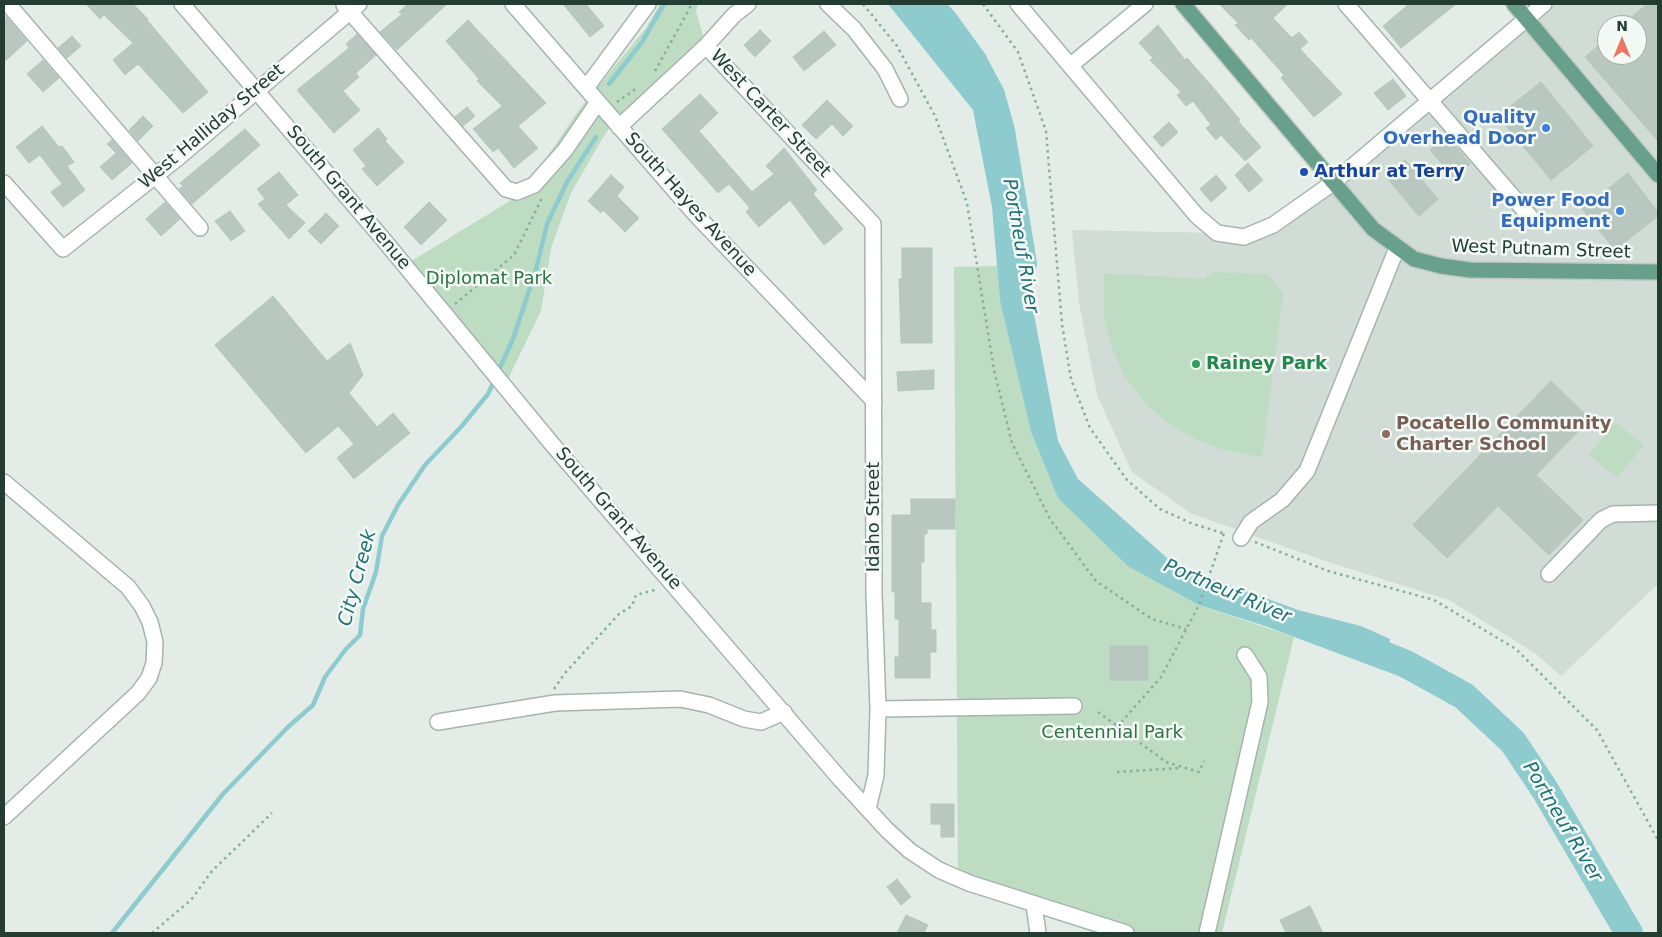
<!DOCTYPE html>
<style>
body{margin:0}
#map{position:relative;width:1662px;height:937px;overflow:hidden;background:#e3ece7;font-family:"DejaVu Sans",sans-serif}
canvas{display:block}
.frame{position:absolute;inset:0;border:5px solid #233d33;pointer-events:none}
.north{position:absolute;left:1597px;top:15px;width:50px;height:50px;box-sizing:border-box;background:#f3f9f5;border:1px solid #a0aea7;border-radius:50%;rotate:0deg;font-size:14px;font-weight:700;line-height:20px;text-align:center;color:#233d33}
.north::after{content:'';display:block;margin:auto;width:18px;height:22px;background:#ec7661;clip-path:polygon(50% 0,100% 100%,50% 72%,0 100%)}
</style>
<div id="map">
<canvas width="1662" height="937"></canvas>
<div class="frame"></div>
<div class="north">N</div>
</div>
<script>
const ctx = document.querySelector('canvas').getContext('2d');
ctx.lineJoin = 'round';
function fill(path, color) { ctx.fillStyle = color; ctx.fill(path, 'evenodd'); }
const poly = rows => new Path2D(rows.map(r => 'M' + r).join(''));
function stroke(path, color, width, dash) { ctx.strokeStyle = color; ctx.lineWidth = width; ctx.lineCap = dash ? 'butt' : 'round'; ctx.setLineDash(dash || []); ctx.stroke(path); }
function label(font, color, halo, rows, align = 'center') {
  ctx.font = font + ' "DejaVu Sans",sans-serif'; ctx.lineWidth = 5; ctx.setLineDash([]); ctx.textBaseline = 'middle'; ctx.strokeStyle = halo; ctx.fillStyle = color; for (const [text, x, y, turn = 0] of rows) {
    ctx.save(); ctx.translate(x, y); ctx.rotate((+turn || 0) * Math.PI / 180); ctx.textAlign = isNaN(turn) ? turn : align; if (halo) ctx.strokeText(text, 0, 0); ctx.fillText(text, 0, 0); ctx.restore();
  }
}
const built = poly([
 [1514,4,1658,4,1658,584,1561,676,1535,653,1449,600,1325,561,1190,513,1132,472,1097,395,1079,303,1072,230,1217,233,1273,225,1526,19],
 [1607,25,1637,25,1637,55,1607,55]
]);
const green = poly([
 [660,4,698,4,696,11,706,46,614,121,602,139,571,193,551,248,541,311,504,387,405,265,523,193,578,111,646,28],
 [997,266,1000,301,1031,432,1058,498,1199,605,1294,637,1222,933,1126,933,958,878,954,267],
 [1215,272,1268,274,1283,294,1262,457,1224,450,1197,440,1168,423,1145,403,1123,374,1111,345,1104,318,1104,273,1203,279],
 [1615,422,1644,445,1617,478,1589,455]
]);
const water = poly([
 [888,4,927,4,944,21,995,109,1058,441,1078,479,1175,565,1298,610,1361,626,1390,639,1385,671,1265,626,1199,605,1128,566,1058,498,1031,432,1000,301,992,207,973,110]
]);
const stream = poly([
 [609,84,642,42,664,4],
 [498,372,513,339,536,270,547,224,567,182,596,137],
 [112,933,223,794,288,727,313,705,325,677,346,649,360,635,363,609,376,572,382,536,398,505,425,465,461,427,488,394,495,379]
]);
const river = poly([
 [928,4,944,21,973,61,991,95,1001,131,1023,264],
 [1351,642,1406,664,1464,696,1513,742,1545,790,1629,933]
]);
const building = poly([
 [86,4,133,4,148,19,147,20,208,92,183,113,138,64,125,75,113,60,133,43,104,15,100,19,86,4],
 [408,4,447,4,397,50,380,32,402,14,399,12,408,4],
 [563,4,586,4,604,26,590,37,563,4],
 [1219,4,1288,4,1273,18,1292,38,1299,32,1308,42,1300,49,1342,94,1314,117,1281,78,1284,75,1251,38,1249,40,1235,25,1238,23,1219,4],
 [1409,4,1456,4,1401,48,1383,26,1409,4],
 [1647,4,1658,4,1658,141,1585,57,1607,38,1607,55,1637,55,1637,25,1622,25,1647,4],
 [7,17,27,41,4,62,4,19,7,17],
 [468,20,546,103,518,126,538,148,514,168,498,148,493,152,473,129,502,106,477,81,479,79,446,41,468,20],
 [1158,25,1185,60,1187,58,1217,92,1240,120,1238,121,1261,147,1245,161,1221,135,1216,140,1206,128,1211,125,1193,101,1186,106,1177,95,1181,92,1150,60,1153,58,1139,43,1158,25],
 [760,30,771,41,755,57,744,45,760,30],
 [824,31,836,45,804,71,793,57,824,31],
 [357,34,376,55,356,73,359,77,343,91,360,110,334,133,297,90,349,48,346,44,357,34],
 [72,36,81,46,67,58,58,48,72,36],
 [43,60,59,78,43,92,27,74,43,60],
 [1393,79,1406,96,1388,110,1374,93,1393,79],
 [1541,82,1593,146,1551,180,1498,116,1541,82],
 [700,94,718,113,699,131,752,192,774,174,766,166,784,148,817,190,813,194,843,229,824,245,790,200,759,227,746,212,750,208,729,184,718,193,662,129,700,94],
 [827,100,853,126,843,136,832,124,816,139,802,125,827,100],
 [467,107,475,116,463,126,455,117,467,107],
 [143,116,153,126,138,141,129,130,143,116],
 [1169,122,1178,132,1162,147,1153,137,1169,122],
 [42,126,59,147,62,146,74,162,67,166,85,190,63,207,51,192,62,184,40,155,29,163,16,147,42,126],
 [378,128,387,139,385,141,404,162,377,186,362,169,366,166,353,150,378,128],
 [245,129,260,145,192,204,179,189,183,186,180,183,245,129],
 [1447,136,1470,164,1454,178,1430,150,1447,136],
 [112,140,132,163,112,180,100,167,116,153,107,144,112,140],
 [1405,160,1438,199,1419,216,1386,177,1405,160],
 [1248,163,1263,180,1249,192,1235,175,1248,163],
 [279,172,298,195,286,205,305,223,289,239,258,204,265,199,257,189,279,172],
 [1628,173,1658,212,1658,216,1615,250,1582,209,1628,173],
 [611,175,624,187,617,196,639,218,625,232,603,210,601,213,588,201,611,175],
 [1216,175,1227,188,1211,202,1200,189,1216,175],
 [165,202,180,219,161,236,146,219,165,202],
 [429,202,447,220,421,245,404,227,429,202],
 [230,211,245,231,231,241,215,221,230,211],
 [326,213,339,226,321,244,308,231,326,213],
 [902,248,932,248,932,343,901,343,899,279,902,279,902,248],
 [273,296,327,361,350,343,363,375,349,393,377,427,393,413,410,433,354,479,337,458,354,444,338,426,306,453,215,345,273,296],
 [934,370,934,389,898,391,897,372,934,370],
 [1551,381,1590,419,1536,475,1583,520,1549,555,1498,506,1447,558,1413,525,1551,381],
 [911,499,955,499,955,529,927,529,927,534,924,534,924,562,921,562,921,603,931,603,931,630,936,630,936,652,930,652,930,678,895,678,895,657,899,657,899,619,895,619,895,592,892,592,892,515,911,515,911,499],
 [1110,646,1148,646,1148,680,1110,680,1110,646],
 [931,804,954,804,954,837,941,837,941,824,931,824,931,804],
 [897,879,911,897,901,905,887,887,897,879],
 [1310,906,1323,933,1286,933,1280,920,1310,906],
 [906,915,928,925,924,933,897,933,906,915]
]);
const path = poly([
 [863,4,897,46,935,116,967,203,994,370,1012,443,1050,519,1096,581,1152,619,1186,629],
 [983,4,1018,52,1046,131,1062,324,1071,379,1090,428,1127,480,1160,509,1193,524,1226,534],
 [655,71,692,4],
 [617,102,637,88],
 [455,304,514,255,542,198],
 [1255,542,1328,571,1434,600,1516,649,1597,730,1658,840],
 [554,689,565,673,619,614,632,606,636,595,658,589],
 [1098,712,1166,762,1199,772,1204,761],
 [1117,727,1161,677,1199,605,1224,533],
 [1117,772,1181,768],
 [152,933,191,900,212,871,272,813]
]);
const minor = poly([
 [8,4,200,228],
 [182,4,383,239,552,444,841,780,887,830,910,851,939,870,969,883,1126,933],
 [513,4,697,216,874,401],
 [828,4,854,29,885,69,900,99],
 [1018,4,1197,216,1217,233,1244,237,1273,225,1334,182,1544,4],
 [1346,4,1532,219],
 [344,5,506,189,517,192,534,185,565,150,598,102],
 [706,46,734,15,748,4],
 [1071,65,1145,4],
 [586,88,648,4],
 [619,127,706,46,873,224,874,594,878,709,876,775,868,809],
 [4,183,63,249,179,157,359,4],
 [4,482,128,587,142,606,150,622,155,642,154,663,149,678,138,693,4,817],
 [1241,538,1251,522,1282,500,1307,471,1397,248],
 [1549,574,1601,520,1613,514,1658,513],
 [878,709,1074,706],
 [438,722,555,703,680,699,709,705,744,719,761,722,784,712],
 [1034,905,1038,933],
 [1207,933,1260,702,1259,677,1245,655]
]);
const major = poly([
 [1183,4,1373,229,1414,259,1441,266,1470,270,1658,272],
 [1514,4,1658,175]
]);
const markers = [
 [1546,128,5,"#3f7fe0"],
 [1304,172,5,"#1a4fb4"],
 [1620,211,5,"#3f7fe0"],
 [1196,364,5,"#2e9e5b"],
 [1386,434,5,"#8d6e63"]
];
const streetNames = [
 ["West Carter Street",770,114,47],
 ["West Halliday Street",212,127,-40],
 ["South Grant Avenue",348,198,50],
 ["South Hayes Avenue",690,205,48],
 ["West Putnam Street",1541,250,2],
 ["Idaho Street",874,517,-90],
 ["South Grant Avenue",618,519,49]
];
const shopNames = [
 ["Quality",1536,118],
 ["Overhead Door",1536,139],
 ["Power Food",1610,201],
 ["Equipment",1610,222]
];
const transitNames = [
 ["Arthur at Terry",1314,172]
];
const parkNames = [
 ["Diplomat Park",489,279],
 ["Centennial Park",1112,733]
];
const leisureNames = [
 ["Rainey Park",1206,364]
];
const educationNames = [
 ["Pocatello Community",1396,424],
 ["Charter School",1396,445]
];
const waterNames = [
 ["Portneuf River",1020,246,80],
 ["City Creek",358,578,-75],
 ["Portneuf River",1227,592,23],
 ["Portneuf River",1562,822,59]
];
fill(built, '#d1dcd6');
fill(green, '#bddcc2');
fill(water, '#8dcbcf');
stroke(stream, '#8dcbcf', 4.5);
stroke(river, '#8dcbcf', 28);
fill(building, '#b8c7c0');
stroke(building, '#b5c6bd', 1);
stroke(minor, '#a6b4ad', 18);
stroke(major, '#c1c9c6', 18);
stroke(path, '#85ae9d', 2.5, [2.5, 4]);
stroke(minor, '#fff', 15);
stroke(major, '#69a08d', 15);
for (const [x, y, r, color] of markers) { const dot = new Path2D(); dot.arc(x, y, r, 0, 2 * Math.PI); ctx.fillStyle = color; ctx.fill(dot); stroke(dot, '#f3f9f5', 2); }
label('18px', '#233d33', '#f3f9f5', streetNames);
label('bold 18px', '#366cbe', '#f3f9f5', shopNames, 'right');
label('bold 18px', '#164399', '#f3f9f5', transitNames, 'left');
label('18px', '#2f7243', '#f3f9f5', parkNames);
label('bold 18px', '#27864d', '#f3f9f5', leisureNames, 'left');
label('bold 18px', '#785e54', '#f3f9f5', educationNames, 'left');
label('italic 19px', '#207076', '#f3f9f5', waterNames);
</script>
